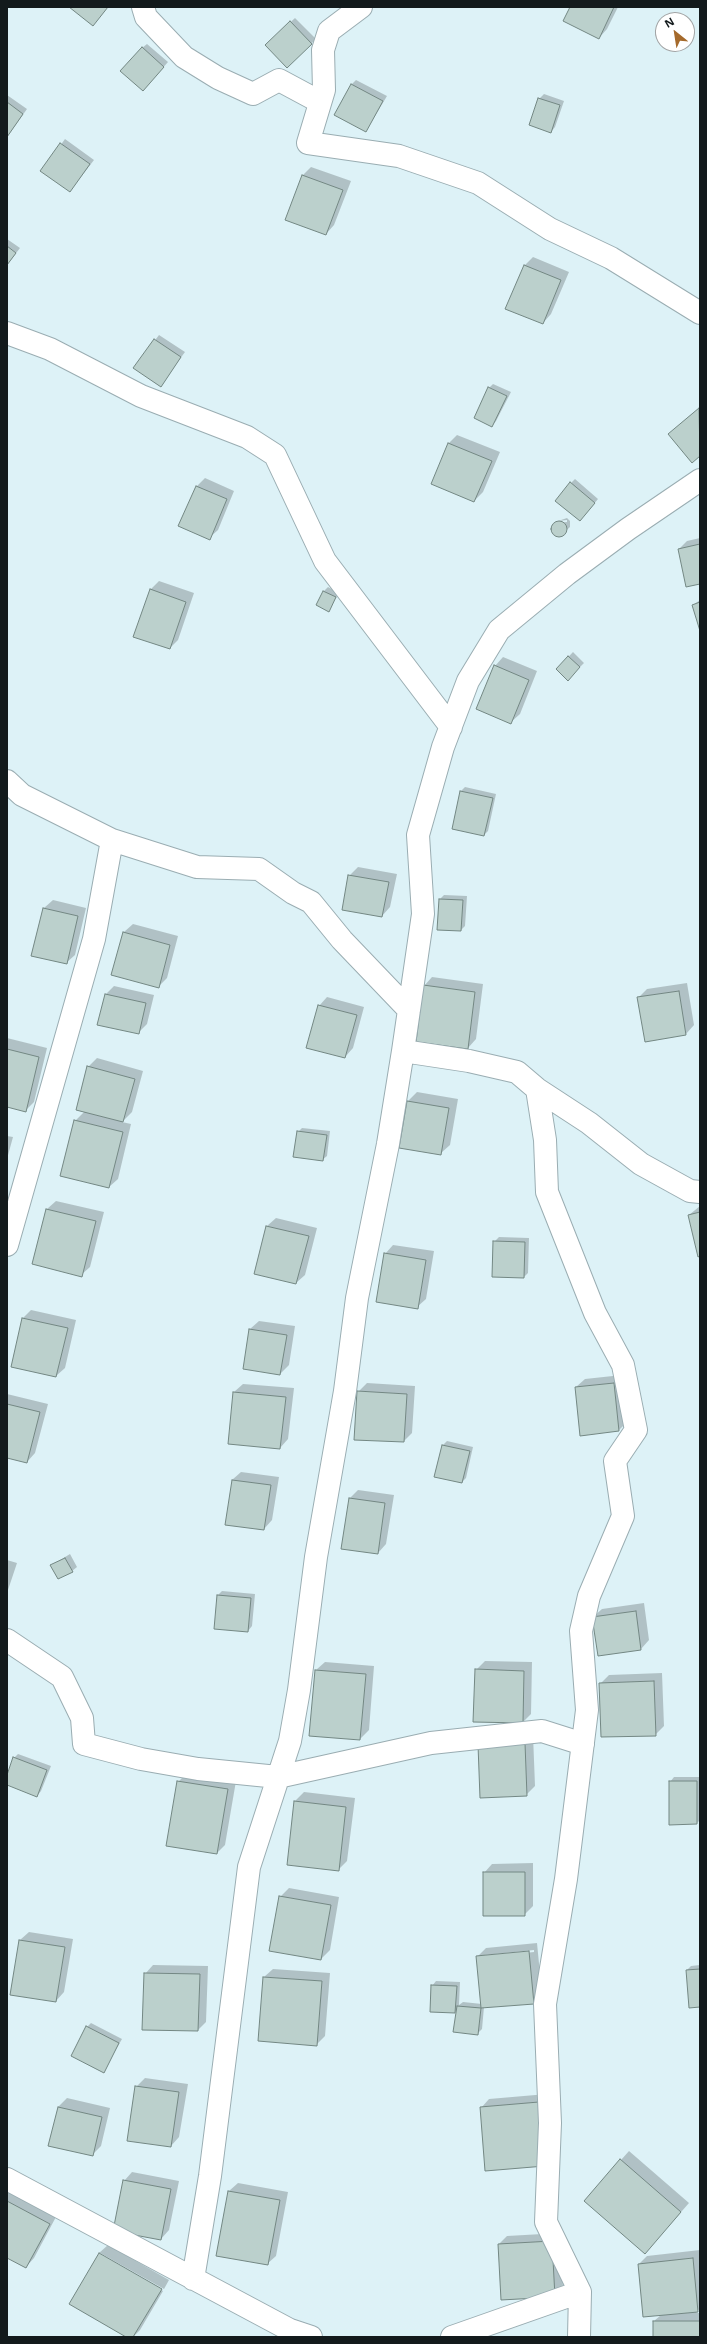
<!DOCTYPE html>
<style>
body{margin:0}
#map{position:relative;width:707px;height:2344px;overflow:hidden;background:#ddf2f7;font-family:"Open Sans",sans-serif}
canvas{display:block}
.frame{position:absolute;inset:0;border:8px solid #131a1c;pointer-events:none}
.north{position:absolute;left:655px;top:12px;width:40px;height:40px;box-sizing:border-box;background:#fff;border:1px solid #a1a3a4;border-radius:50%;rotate:330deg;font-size:11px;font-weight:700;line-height:16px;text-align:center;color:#131a1c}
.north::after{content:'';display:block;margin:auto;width:14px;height:18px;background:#a56a2c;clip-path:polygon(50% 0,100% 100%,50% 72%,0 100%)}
</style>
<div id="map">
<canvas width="707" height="2344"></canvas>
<div class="frame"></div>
<div class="north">N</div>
</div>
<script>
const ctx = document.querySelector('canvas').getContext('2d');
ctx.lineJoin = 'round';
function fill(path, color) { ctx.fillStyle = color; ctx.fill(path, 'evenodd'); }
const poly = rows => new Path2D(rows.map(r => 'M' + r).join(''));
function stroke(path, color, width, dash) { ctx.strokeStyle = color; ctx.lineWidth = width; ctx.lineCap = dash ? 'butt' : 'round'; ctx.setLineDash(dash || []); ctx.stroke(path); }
const shadow = poly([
 [571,7,618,7,607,29,599,38],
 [295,18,316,39,287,67,266,45],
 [147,44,168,62,147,86,142,48],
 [356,80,387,96,366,131,352,84],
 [544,94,564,101,555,127,551,132,539,99],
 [7,95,27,109,7,137],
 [65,139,94,160,70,191,42,171],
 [311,167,351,181,334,225,326,234,286,219,303,175],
 [7,239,20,248,7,265],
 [533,257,569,272,551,314,543,323,524,266],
 [159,335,185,352,160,386,134,368],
 [493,384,511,392,496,421,492,426,489,388],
 [700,407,700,455,692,461,669,434],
 [457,435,500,452,483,492,474,501,449,443],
 [205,478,234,491,218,530,209,538,196,487],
 [575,479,598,499,584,516,571,483],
 [567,518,570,521,570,527,560,536,556,535,553,527,556,523,567,522,567,520,558,521],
 [700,538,700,583,679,549,687,541],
 [159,581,194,593,178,640,170,648,150,590],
 [328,587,339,593,329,610,324,591],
 [700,600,700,627,693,605],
 [573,652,584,663,568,679,557,669],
 [503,657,537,671,520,714,511,722,495,666],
 [465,787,496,794,488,831,484,835,453,828,461,791],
 [358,867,397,874,390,907,382,916,349,876],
 [444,895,467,896,465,926,461,930,438,929,440,899],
 [53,900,86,908,75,955,66,963,33,955,44,908],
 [133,924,178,936,167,978,158,987,124,932],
 [432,977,483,984,476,1039,468,1048,424,986],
 [687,983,694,1025,686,1034,638,998,647,989],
 [114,986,154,995,147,1024,138,1033,105,995],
 [327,997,364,1007,353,1048,345,1057,319,1006],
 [7,1038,47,1048,34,1102,25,1111,7,1106],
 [97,1058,143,1071,132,1112,122,1122,131,1124,118,1179,109,1187,75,1121,85,1111,88,1067],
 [417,1092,458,1099,450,1145,441,1153,401,1147,408,1101],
 [302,1128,330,1131,327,1156,322,1160,298,1132],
 [7,1136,13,1137,7,1159],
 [56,1201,104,1212,90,1267,81,1275,34,1263,47,1209],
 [700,1206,700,1255,689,1215],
 [276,1218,317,1228,305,1275,296,1283,267,1226],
 [499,1237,529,1238,528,1273,524,1277,494,1242],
 [393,1245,434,1251,426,1299,417,1307,385,1254],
 [31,1310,76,1320,65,1368,56,1376,23,1318],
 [259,1321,295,1326,289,1365,280,1374,250,1329],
 [622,1375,627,1422,618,1431,576,1387,585,1379],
 [367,1383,415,1386,412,1433,404,1441,358,1392],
 [243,1384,294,1388,288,1439,280,1448,234,1392],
 [7,1394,48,1404,35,1453,27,1462,7,1457],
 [447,1441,473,1447,466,1478,462,1482,443,1445],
 [241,1472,279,1477,272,1520,264,1529,232,1480],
 [358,1490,394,1495,386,1544,378,1553,350,1498],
 [70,1554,77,1567,72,1571,52,1565],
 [7,1560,17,1563,7,1593],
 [222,1591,255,1594,252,1626,248,1631,218,1595],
 [644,1603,649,1640,641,1649,593,1617,602,1609],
 [485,1661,532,1662,531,1714,523,1722,476,1670],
 [325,1662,374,1666,369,1730,360,1739,316,1670],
 [662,1673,664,1726,655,1735,600,1684,609,1675],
 [533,1735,535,1786,526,1795,479,1745],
 [18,1754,51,1766,41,1791,37,1796,7,1784,7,1778,14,1758],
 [187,1773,236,1781,225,1845,217,1853,178,1782],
 [674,1777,700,1777,700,1820,697,1823,670,1782],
 [304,1792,355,1798,347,1861,338,1870,288,1864,295,1801],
 [533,1863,533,1906,524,1915,484,1873,492,1864],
 [289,1888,339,1897,330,1950,321,1959,280,1897],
 [29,1932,73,1939,64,1992,56,2001,20,1940],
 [537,1943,542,1994,533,2003,484,2007,482,2029,478,2033,458,2009,455,2012,432,1986,436,1981,460,1982,459,2005,463,2002,482,2004,477,1957,486,1948],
 [534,1950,534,1952,485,1957,485,1955],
 [153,1965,208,1966,206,2022,198,2030,145,1974],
 [700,1965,700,2006,687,1970,691,1966],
 [273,1969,330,1973,325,2036,316,2045,264,1977],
 [91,2023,122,2039,103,2072,87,2027],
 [145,2078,188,2084,179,2137,171,2146,136,2087],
 [547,2094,544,2165,481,2108,489,2099],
 [67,2098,110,2108,101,2146,92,2155,58,2107],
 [629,2151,689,2203,645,2253,621,2160],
 [132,2172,179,2181,169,2230,161,2239,124,2181],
 [238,2183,288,2192,276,2256,267,2264,229,2191],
 [7,2189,57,2215,34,2258,26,2267,7,2257],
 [560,2233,563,2287,554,2296,499,2244,507,2236],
 [108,2245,169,2280,164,2289,100,2253,100,2255,163,2291,140,2330,133,2337,128,2337,99,2253],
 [700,2250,700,2308,696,2313,700,2313,700,2337,654,2337,654,2321,661,2315,639,2264,647,2256]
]);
const building = poly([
 [69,7,108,7,93,26,69,7],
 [570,7,614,7,599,39,563,21,570,7],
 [290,21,312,44,287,68,265,45,290,21],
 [142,47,164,67,143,91,120,71,142,47],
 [351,84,383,101,366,132,334,115,351,84],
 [538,98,560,105,551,133,529,125,538,98],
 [7,102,23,114,7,137,7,102],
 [60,143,90,164,70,192,40,171,60,143],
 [302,175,343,190,326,235,285,220,302,175],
 [7,246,16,253,7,265,7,246],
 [524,265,561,280,543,324,505,309,524,265],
 [154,339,181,357,161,387,133,368,154,339],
 [488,387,507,396,492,427,474,418,488,387],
 [699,408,700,456,692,463,668,434,699,408],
 [448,443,492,461,474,502,431,484,448,443],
 [570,482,595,503,580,521,555,501,570,482],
 [196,486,227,499,210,540,178,526,196,486],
 '551 529a8 8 0 1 1 16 0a8 8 0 1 1-16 0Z',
 [700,544,700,584,686,587,678,549,700,544],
 [150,589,186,602,170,649,133,637,150,589],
 [323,591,336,597,329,612,316,605,323,591],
 [700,602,700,631,692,605,700,602],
 [568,656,580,667,568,681,556,669,568,656],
 [494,665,529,680,511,724,476,709,494,665],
 [460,791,493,798,484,836,452,829,460,791],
 [348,875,389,882,382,917,342,910,348,875],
 [439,899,463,900,461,931,437,930,439,899],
 [43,908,78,916,67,964,31,956,43,908],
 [123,932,170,945,159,988,111,975,123,932],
 [423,985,475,992,468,1049,416,1042,423,985],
 [679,991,686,1035,645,1042,637,997,679,991],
 [105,994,146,1003,139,1034,97,1025,105,994],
 [318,1005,357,1015,345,1058,306,1048,318,1005],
 [7,1049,39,1057,26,1112,7,1107,7,1049],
 [87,1066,135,1079,123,1122,76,1110,87,1066],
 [407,1101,449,1108,441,1155,399,1148,407,1101],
 [74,1120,123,1132,109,1188,60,1176,74,1120],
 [297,1131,327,1135,323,1161,293,1157,297,1131],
 [46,1209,96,1221,82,1277,32,1264,46,1209],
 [700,1212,700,1256,698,1257,688,1215,700,1212],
 [266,1226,309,1236,296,1284,254,1274,266,1226],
 [493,1241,525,1242,524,1278,492,1277,493,1241],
 [384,1253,426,1260,418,1309,376,1302,384,1253],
 [22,1318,68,1328,56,1377,11,1367,22,1318],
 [249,1329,287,1335,280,1375,243,1369,249,1329],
 [614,1383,619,1431,580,1436,575,1387,614,1383],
 [357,1391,407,1394,404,1442,354,1440,357,1391],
 [233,1392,286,1397,280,1449,228,1444,233,1392],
 [7,1404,40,1412,27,1463,7,1458,7,1404],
 [442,1445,470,1451,462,1483,434,1477,442,1445],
 [232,1480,271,1485,264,1530,225,1525,232,1480],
 [349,1498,385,1503,378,1554,341,1549,349,1498],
 [65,1558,73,1572,58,1579,50,1565,65,1558],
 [217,1595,251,1598,248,1632,214,1629,217,1595],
 [636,1611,641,1650,598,1656,592,1617,636,1611],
 [475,1669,524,1671,523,1723,473,1722,475,1669],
 [315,1670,366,1674,360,1740,309,1736,315,1670],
 [654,1681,656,1736,601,1737,599,1683,654,1681],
 [525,1743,527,1796,480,1798,478,1745,525,1743],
 [13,1757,47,1770,37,1797,7,1785,7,1775,13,1757],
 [177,1781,228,1789,217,1854,166,1846,177,1781],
 [669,1781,697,1781,697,1824,669,1825,669,1781],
 [294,1801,346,1807,339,1871,287,1865,294,1801],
 [483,1872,525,1872,525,1916,483,1916,483,1872],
 [279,1896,331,1905,321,1960,269,1951,279,1896],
 [19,1940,65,1947,56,2002,10,1995,19,1940],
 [529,1951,534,2004,481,2008,476,1956,529,1951],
 [700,1969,700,2007,689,2008,686,1970,700,1969],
 [144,1973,200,1974,198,2031,142,2030,144,1973],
 [263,1977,322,1981,317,2046,258,2041,263,1977],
 [431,1985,457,1986,455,2013,430,2012,431,1985],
 [457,2006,481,2008,478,2035,453,2032,457,2006],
 [86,2026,119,2043,104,2073,71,2056,86,2026],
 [135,2086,179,2092,171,2147,127,2141,135,2086],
 [539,2102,545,2166,485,2171,480,2107,539,2102],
 [58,2107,102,2117,93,2156,48,2146,58,2107],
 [620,2159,681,2212,645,2254,584,2201,620,2159],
 [123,2180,171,2189,161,2240,113,2231,123,2180],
 [228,2191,280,2200,268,2265,216,2256,228,2191],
 [7,2201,50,2224,26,2268,7,2258,7,2201],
 [552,2241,555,2297,501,2300,498,2244,552,2241],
 [99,2253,162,2289,133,2337,126,2337,69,2304,99,2253],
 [693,2258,698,2312,643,2317,638,2264,693,2258],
 [653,2321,700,2321,700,2337,653,2337,653,2321]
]);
const minor = poly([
 [143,7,146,17,184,57,218,78,253,94,279,80,320,102],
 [361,7,329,31,323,50,324,90,308,143,399,156,478,183,550,229,611,258,700,313],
 [7,333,50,349,141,396,247,437,275,455,325,561,451,727],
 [7,781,22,795,112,840,197,867,259,869,293,893,311,902,342,940,409,1010],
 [403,1051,423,914,418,835,443,747,468,681,499,630,567,574,628,529,700,480],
 [537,1089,545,1140,547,1192,595,1313,623,1365,636,1430,615,1461,623,1516,589,1596,581,1631,587,1710,566,1879,545,2004,550,2123,546,2222,580,2292,579,2337],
 [7,1245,94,939,112,840],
 [7,1640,62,1677,82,1718,84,1744,141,1759,198,1769,278,1777,431,1743,542,1731,583,1744],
 [7,2179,290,2330,311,2337],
 [193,2279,210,2176,249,1867,290,1741,299,1690,316,1557,345,1391,357,1298,388,1144,403,1051,469,1061,517,1072,537,1089,589,1123,641,1164,690,1191,700,1192],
 [452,2337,580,2292]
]);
fill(shadow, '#0003');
fill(building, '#bbd0cc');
stroke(building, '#738783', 1);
stroke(minor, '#9aadb2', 24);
stroke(minor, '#fff', 22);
</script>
